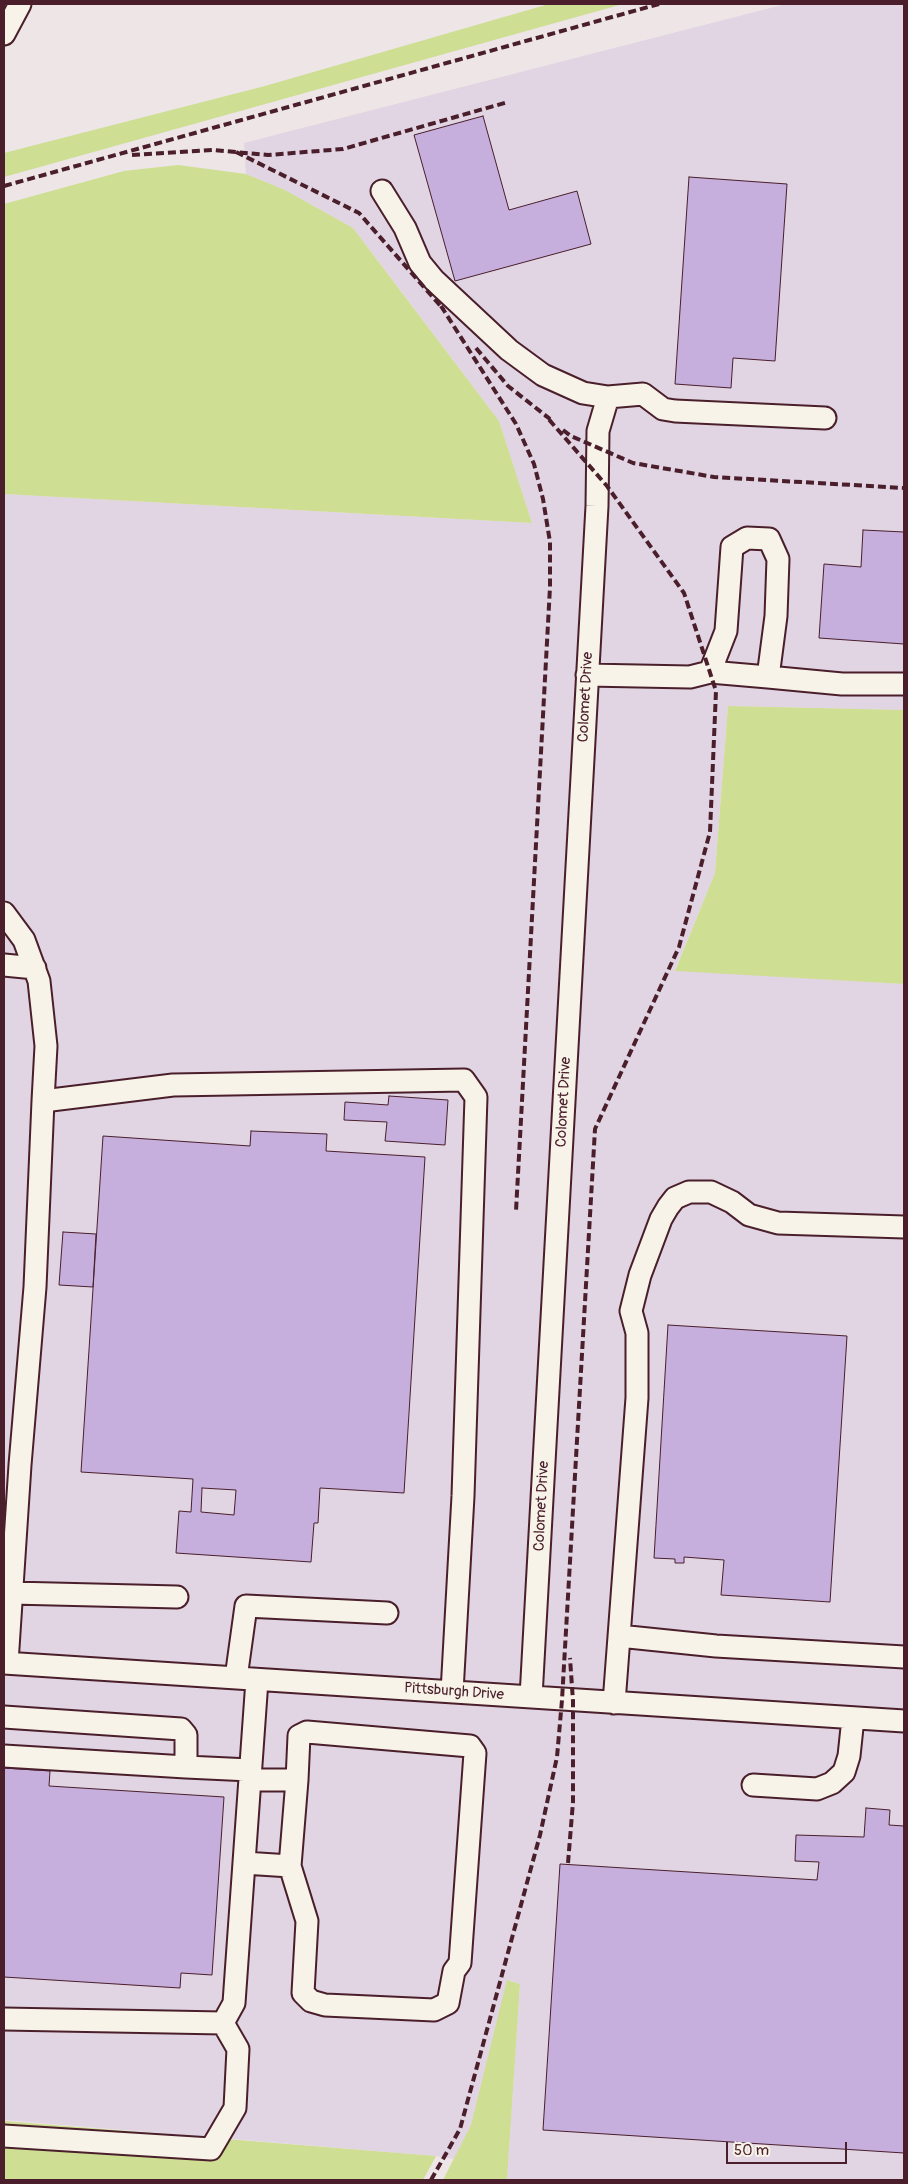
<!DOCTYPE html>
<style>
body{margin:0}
#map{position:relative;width:908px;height:2184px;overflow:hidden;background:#ede5e6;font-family:Pangolin,sans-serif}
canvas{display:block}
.frame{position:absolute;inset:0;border:5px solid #4a1f2b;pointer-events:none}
.scale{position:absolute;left:726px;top:2142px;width:121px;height:22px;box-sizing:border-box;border:2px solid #4a1f2b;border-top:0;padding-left:6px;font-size:15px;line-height:18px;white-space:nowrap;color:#4a1f2b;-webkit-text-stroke:4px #f7f3e8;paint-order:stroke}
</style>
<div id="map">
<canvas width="908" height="2184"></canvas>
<div class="frame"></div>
<div class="scale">50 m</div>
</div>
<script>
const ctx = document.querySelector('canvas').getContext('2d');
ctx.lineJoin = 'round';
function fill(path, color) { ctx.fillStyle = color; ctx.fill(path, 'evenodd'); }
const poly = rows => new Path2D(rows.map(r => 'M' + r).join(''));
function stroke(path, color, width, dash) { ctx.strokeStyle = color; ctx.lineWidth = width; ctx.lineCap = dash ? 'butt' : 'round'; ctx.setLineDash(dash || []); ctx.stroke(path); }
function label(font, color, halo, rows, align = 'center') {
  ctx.font = font + ' Pangolin,sans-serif'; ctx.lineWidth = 4.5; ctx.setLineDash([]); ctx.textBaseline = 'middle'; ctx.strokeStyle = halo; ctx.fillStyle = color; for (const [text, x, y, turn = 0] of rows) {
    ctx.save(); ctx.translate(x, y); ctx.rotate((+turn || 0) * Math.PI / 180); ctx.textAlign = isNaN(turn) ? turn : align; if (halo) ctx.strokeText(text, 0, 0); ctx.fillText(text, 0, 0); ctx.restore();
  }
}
const built = poly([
 [786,4,904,4,904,710,728,706,715,873,675,970,904,984,904,2180,507,2180,520,1984,508,1980,471,2125,454,2159,436,2156,4,2120,4,494,532,523,499,421,401,291,353,228,285,190,246,174,244,143]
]);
const green = poly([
 [549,4,623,4,4,177,4,153,265,86],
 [178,165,246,174,285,190,353,228,499,421,532,523,4,494,4,204,124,171],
 [728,706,904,710,904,984,675,971,715,873],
 [507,1980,520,1984,507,2180,443,2180,471,2125],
 [4,2121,436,2156,423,2180,4,2180]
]);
const building = poly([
 [483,116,509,210,577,191,591,244,455,281,414,135,483,116],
 [689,177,787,184,775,361,733,358,731,388,675,384,689,177],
 [863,530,904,532,904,644,819,638,824,564,861,567,863,530],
 [389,1096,448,1100,445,1145,385,1141,387,1122,344,1120,345,1102,388,1105,389,1096],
 [251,1131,327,1134,326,1151,425,1157,404,1493,320,1488,318,1523,314,1523,311,1562,176,1553,179,1511,191,1512,193,1479,81,1472,103,1136,250,1146,251,1131],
 [202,1488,236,1490,234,1515,201,1512,202,1488],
 [63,1232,96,1234,93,1287,59,1285,63,1232],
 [668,1325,847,1336,830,1602,721,1595,724,1560,684,1557,684,1563,675,1563,675,1559,654,1558,668,1325],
 [4,1768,50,1771,49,1786,224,1797,212,1975,181,1973,180,1988,4,1977,4,1768],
 [866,1808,890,1810,889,1825,904,1826,904,2153,543,2130,560,1864,817,1880,819,1862,795,1861,796,1835,864,1837,866,1808]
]);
const minor = poly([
 [4,34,20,4],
 [382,191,405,228,420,263,434,280,509,350,543,375,583,393,608,397,598,431,597,506,531,1697],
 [608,397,643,394,663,409,675,411,825,418],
 [587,675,690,677,710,672,726,631,732,547,747,538,769,539,778,559,776,616,768,677,710,672],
 [768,677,842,684,904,684],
 [4,913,24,940,39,981,46,1046,43,1101],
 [4,965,35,968],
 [12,1593,177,1597],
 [619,1636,716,1646,904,1657],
 [4,1663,904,1721],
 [7,1663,20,1465,35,1287,43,1101,173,1085,464,1080,476,1097,463,1496,452,1692],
 [236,1678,246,1606,387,1613],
 [614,1703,637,1398,637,1333,631,1311,640,1275,661,1219,668,1207,675,1198,689,1192,711,1192,732,1202,749,1215,778,1223,904,1227],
 [4,1717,181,1729,186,1735,186,1767,250,1770],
 [4,1756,186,1767],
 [753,1785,817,1789,832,1783,844,1772,849,1756,853,1718],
 [244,1863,290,1866,307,1921,303,1993,311,2001,325,2005,434,2010,448,2003,454,1971,460,1963,475,1753,470,1746,307,1732,299,1736,297,1780,250,1780],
 [290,1866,297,1780],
 [4,2019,223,2023,234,2003,257,1680],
 [4,2136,211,2149,235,2108,238,2049,223,2023]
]);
const rail = poly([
 [236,152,359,213,444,310],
 [132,155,213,150,268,155,343,149,508,102],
 [4,186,659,4],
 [441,306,516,424,534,464,543,499,550,542,550,587,516,1211],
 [476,348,508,386,550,419],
 [563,430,571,436,633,463,714,477,904,488],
 [568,1863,573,1802,573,1701,570,1658],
 [431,2180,460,2129,540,1835,557,1757,562,1700,595,1129,679,947,710,832,716,691,684,593,607,486,545,415]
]);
const streetNames = [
 ["Colomet Drive",586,697,-87],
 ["Colomet Drive",564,1102,-87],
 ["Colomet Drive",542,1506,-87],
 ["Pittsburgh Drive",454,1692,4]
];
fill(built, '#e1d4e3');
fill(green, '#cede92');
fill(building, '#c6aedd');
stroke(building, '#4a1f2b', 1);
stroke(minor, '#4a1f2b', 25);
stroke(minor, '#f7f3e8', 21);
stroke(rail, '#4a1f2b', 4, [8, 4]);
label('15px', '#4a1f2b', '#f7f3e8', streetNames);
</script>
